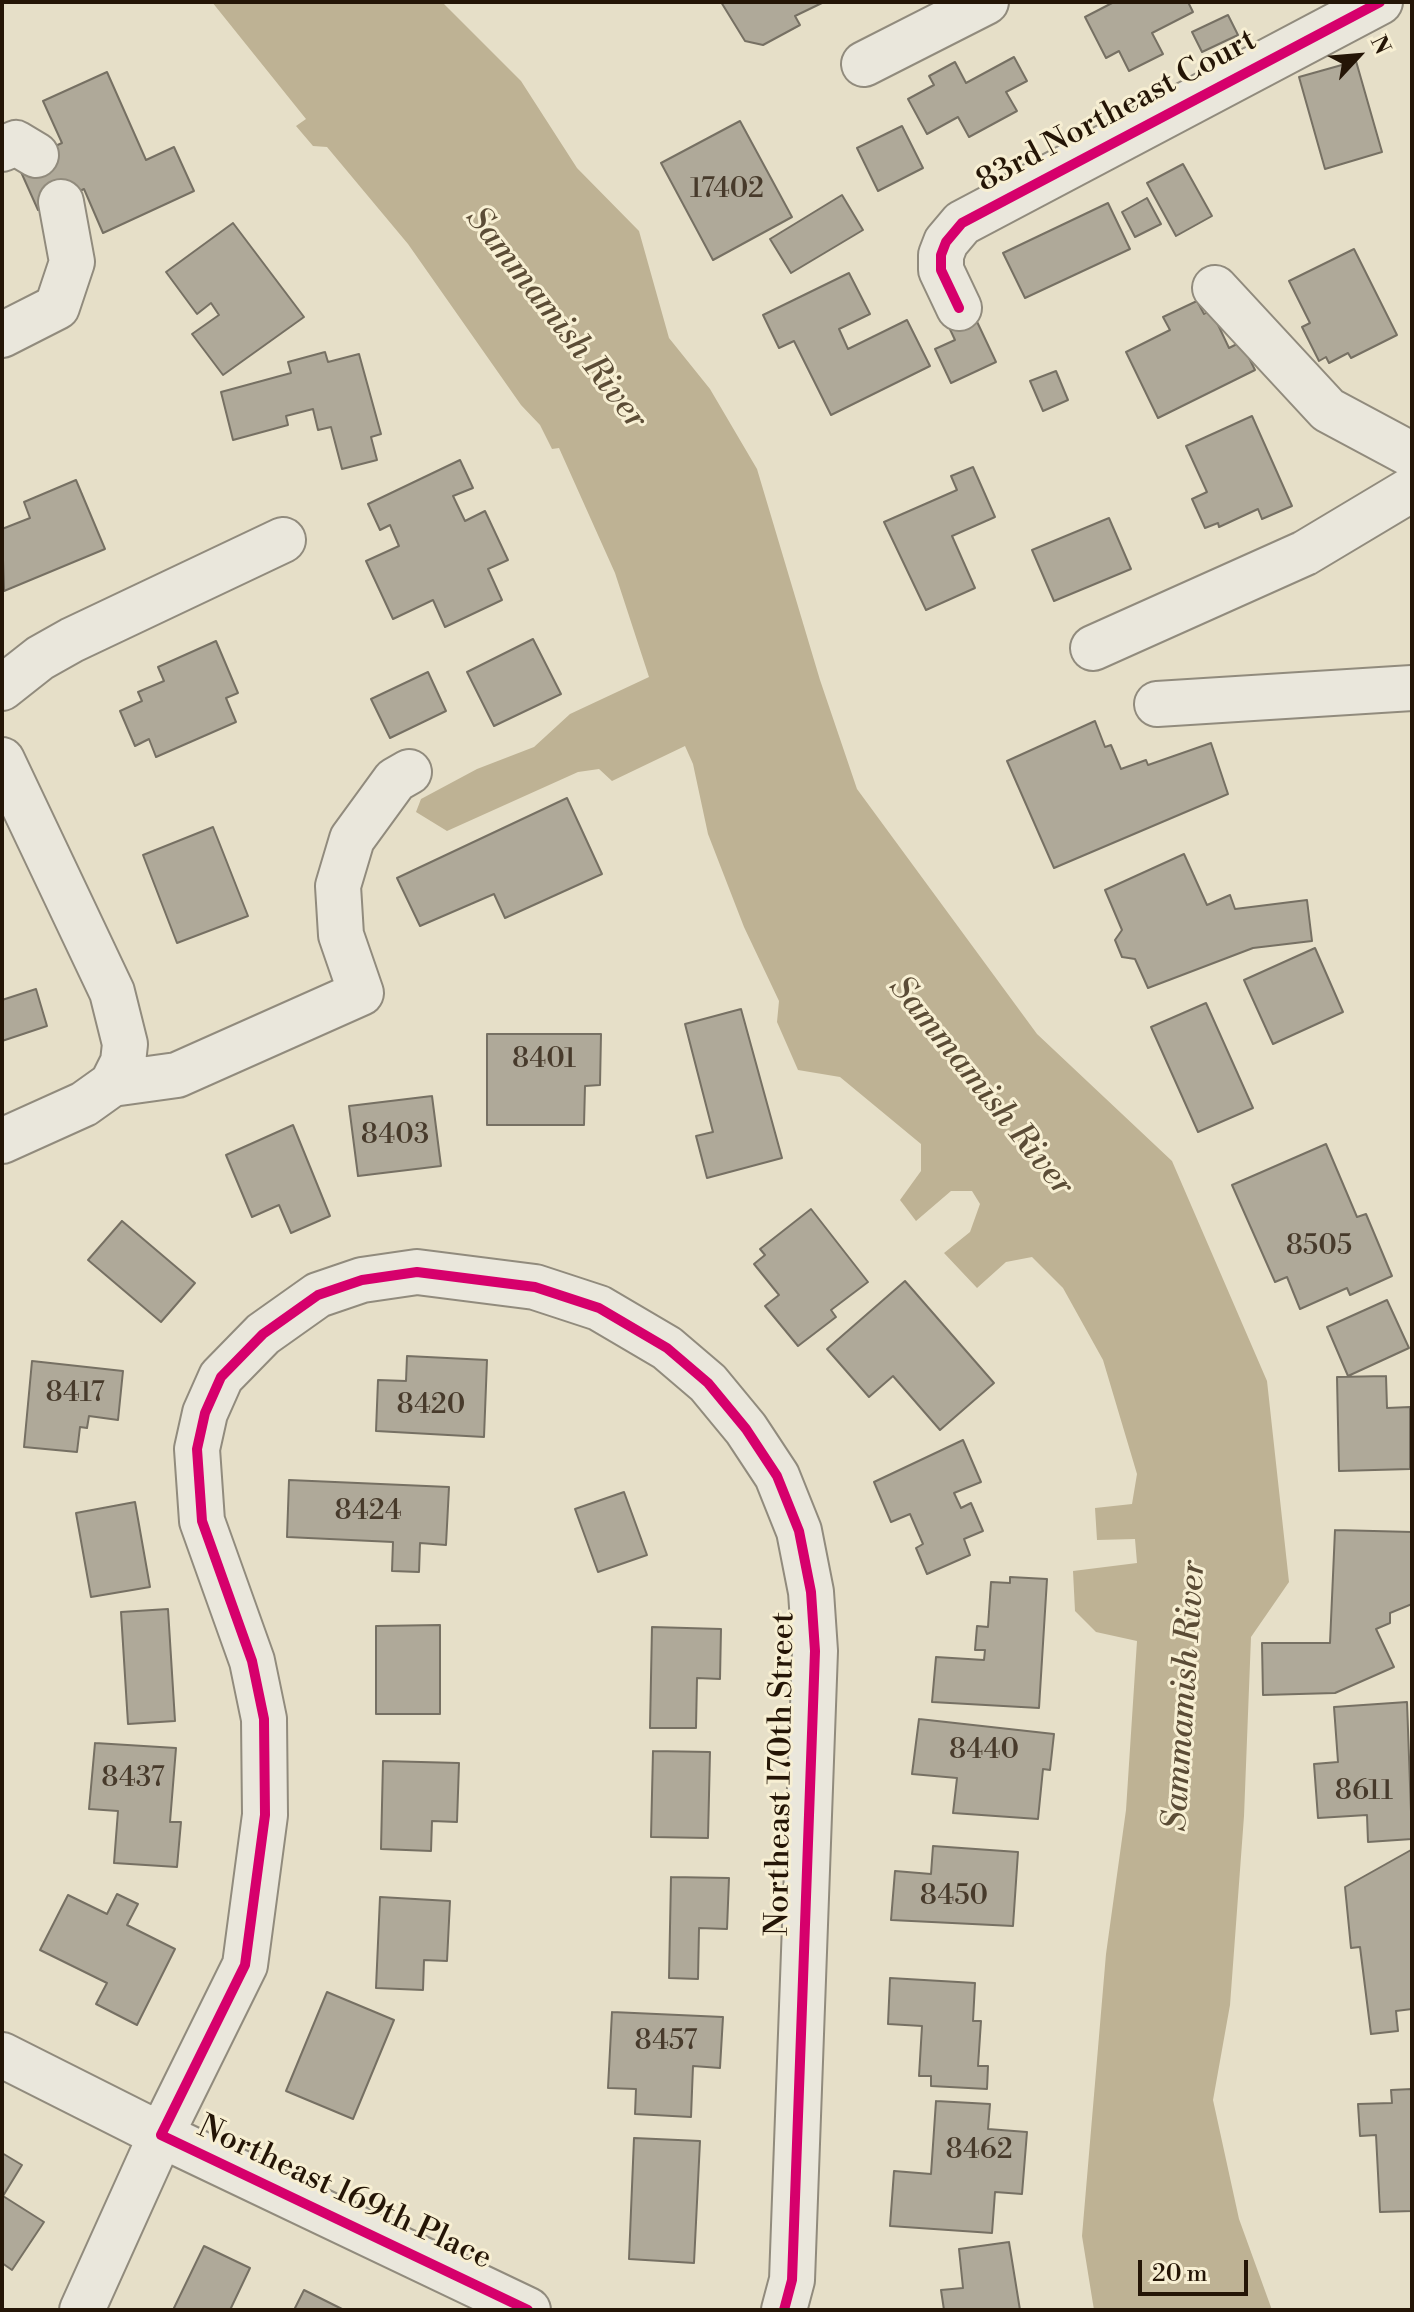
<!DOCTYPE html>
<style>
body{margin:0}
#map{position:relative;width:1414px;height:2312px;overflow:hidden;background:#e6dfc8;font-family:"Libre Bodoni",serif}
canvas{display:block}
.frame{position:absolute;inset:0;border:4px solid #241506;pointer-events:none}
.north{position:absolute;left:1318px;top:16px;width:80px;height:80px;-webkit-text-stroke:6px #f7efd3;paint-order:stroke;rotate:64deg;font-size:22px;font-weight:700;line-height:32px;text-align:center;color:#241506}
.north::after{content:'';display:block;margin:auto;width:28px;height:36px;background:#241506;clip-path:polygon(50% 0,100% 100%,50% 72%,0 100%)}
.scale{position:absolute;left:1138px;top:2260px;width:110px;height:36px;box-sizing:border-box;border:4px solid #241506;border-top:0;padding-left:10px;font-size:24px;line-height:28px;white-space:nowrap;color:#241506;-webkit-text-stroke:6px #f7efd3;paint-order:stroke}
</style>
<div id="map">
<canvas width="1414" height="2312"></canvas>
<div class="frame"></div>
<div class="north">N</div>
<div class="scale">20 m</div>
</div>
<script>
const ctx = document.querySelector('canvas').getContext('2d');
ctx.lineJoin = 'round';
function fill(path, color) { ctx.fillStyle = color; ctx.fill(path, 'evenodd'); }
const poly = rows => new Path2D(rows.map(r => 'M' + r).join(''));
function stroke(path, color, width, dash) { ctx.strokeStyle = color; ctx.lineWidth = width; ctx.lineCap = dash ? 'butt' : 'round'; ctx.setLineDash(dash || []); ctx.stroke(path); }
function label(font, color, halo, rows, align = 'center') {
  ctx.font = font + ' "Libre Bodoni",serif'; ctx.lineWidth = 6; ctx.setLineDash([]); ctx.textBaseline = 'middle'; ctx.strokeStyle = halo; ctx.fillStyle = color; for (const [text, x, y, turn = 0] of rows) {
    ctx.save(); ctx.translate(x, y); ctx.rotate((+turn || 0) * Math.PI / 180); ctx.textAlign = isNaN(turn) ? turn : align; if (halo) ctx.strokeText(text, 0, 0); ctx.fillText(text, 0, 0); ctx.restore();
  }
}
const water = poly([
 [212,2,442,2,521,81,577,168,639,231,669,338,710,389,757,469,820,680,857,789,1037,1034,1172,1161,1267,1381,1289,1582,1251,1637,1244,1816,1230,2005,1213,2100,1239,2219,1272,2310,1094,2310,1082,2236,1106,1954,1126,1810,1137,1641,1096,1632,1075,1611,1073,1571,1137,1563,1135,1539,1097,1540,1095,1508,1132,1504,1137,1474,1103,1360,1063,1288,1032,1257,1006,1262,977,1288,944,1253,970,1232,980,1204,972,1191,951,1191,916,1221,900,1200,921,1171,921,1144,840,1077,798,1070,777,1022,779,1001,744,927,708,834,693,764,685,746,612,781,599,769,578,772,447,831,416,812,421,799,477,769,534,747,570,714,649,677,615,573,559,448,552,449,540,425,521,405,408,244,327,147,313,146,296,126,306,119]
]);
const building = poly([
 [721,2,824,2,795,16,800,25,763,45,745,41,721,2],
 [1114,2,1188,2,1193,12,1152,33,1163,54,1129,71,1119,51,1106,58,1085,17,1114,2],
 [1228,15,1238,35,1202,52,1192,32,1228,15],
 [1014,57,1027,81,1006,92,1017,111,969,137,958,117,927,134,908,99,934,85,929,76,955,62,966,83,1014,57],
 [1356,61,1382,152,1325,169,1299,77,1356,61],
 [107,72,146,160,174,147,194,191,103,233,84,189,38,210,17,163,62,143,43,101,107,72],
 [740,121,792,217,713,260,661,163,740,121],
 [902,126,923,168,878,191,857,148,902,126],
 [1183,164,1212,216,1176,236,1147,183,1183,164],
 [842,195,863,230,791,273,770,239,842,195],
 [1147,198,1161,224,1135,237,1122,212,1147,198],
 [1108,203,1130,249,1025,298,1003,253,1108,203],
 [233,223,304,317,223,375,192,334,219,315,211,303,197,314,166,272,233,223],
 [1354,249,1397,335,1351,358,1348,353,1329,363,1326,357,1319,361,1302,327,1310,323,1289,281,1354,249],
 [849,273,870,314,839,329,848,349,907,320,930,366,831,415,794,341,779,348,763,315,849,273],
 [1197,301,1204,314,1211,310,1229,348,1241,342,1255,370,1158,418,1126,352,1170,330,1163,317,1197,301],
 [972,311,996,362,951,383,935,349,955,340,947,323,972,311],
 [325,352,328,362,359,354,381,434,371,437,377,460,342,469,331,427,318,430,313,409,286,416,288,425,233,440,221,392,291,373,288,362,325,352],
 [1056,371,1068,400,1043,411,1030,381,1056,371],
 [1252,416,1292,506,1262,519,1258,509,1219,527,1218,523,1205,528,1192,499,1207,492,1186,446,1252,416],
 [460,460,473,488,453,496,465,521,485,511,508,560,488,569,502,600,445,627,433,600,393,619,366,561,399,546,390,525,380,530,368,504,460,460],
 [973,467,995,517,952,536,975,588,926,610,884,522,957,490,951,476,973,467],
 [76,480,105,549,4,591,2,529,30,518,24,502,76,480],
 [1109,518,1131,569,1054,601,1032,550,1109,518],
 [533,639,561,694,494,726,467,672,533,639],
 [216,641,238,693,226,698,236,722,156,757,149,739,135,746,120,711,142,701,138,692,164,681,158,667,216,641],
 [428,672,446,711,390,738,371,699,428,672],
 [1095,721,1105,747,1111,745,1121,769,1146,760,1148,765,1211,743,1228,794,1054,868,1007,761,1095,721],
 [567,798,602,874,505,918,494,894,420,926,397,878,567,798],
 [213,827,248,916,177,943,143,855,213,827],
 [1184,854,1207,905,1230,895,1235,909,1307,900,1312,941,1253,948,1148,988,1135,959,1122,957,1115,940,1122,930,1105,890,1184,854],
 [1315,948,1343,1012,1273,1044,1244,980,1315,948],
 [36,989,47,1026,2,1041,2,1000,36,989],
 [1206,1003,1253,1108,1198,1132,1151,1027,1206,1003],
 [741,1009,782,1158,707,1178,696,1136,713,1132,685,1024,741,1009],
 [487,1034,601,1034,600,1085,585,1086,584,1125,487,1125,487,1034],
 [432,1096,441,1166,358,1176,349,1106,432,1096],
 [293,1125,330,1216,291,1233,279,1205,252,1217,226,1155,293,1125],
 [1326,1144,1357,1217,1366,1214,1392,1276,1350,1295,1347,1288,1300,1309,1287,1277,1275,1282,1232,1185,1326,1144],
 [811,1209,868,1282,831,1310,836,1317,798,1346,765,1306,779,1295,754,1264,765,1255,760,1249,811,1209],
 [122,1221,195,1283,161,1322,88,1260,122,1221],
 [905,1281,994,1383,940,1430,893,1376,869,1397,827,1349,905,1281],
 [1387,1300,1409,1348,1348,1376,1327,1327,1387,1300],
 [407,1356,487,1360,484,1437,376,1431,378,1380,406,1381,407,1356],
 [32,1361,123,1371,118,1420,89,1416,87,1428,80,1427,77,1452,24,1447,32,1361],
 [1386,1376,1387,1408,1410,1407,1410,1469,1339,1471,1337,1377,1386,1376],
 [963,1440,981,1482,954,1493,961,1508,971,1503,983,1531,964,1539,970,1555,927,1574,916,1548,923,1544,910,1514,891,1522,874,1482,963,1440],
 [289,1480,449,1487,446,1545,420,1543,419,1572,392,1571,393,1542,287,1537,289,1480],
 [624,1492,647,1555,598,1572,575,1509,624,1492],
 [135,1502,150,1587,91,1597,76,1513,135,1502],
 [1335,1530,1412,1532,1412,1604,1390,1613,1390,1623,1376,1629,1394,1667,1335,1693,1263,1695,1262,1643,1330,1643,1335,1530],
 [1010,1577,1047,1579,1039,1708,932,1702,936,1657,984,1660,985,1650,975,1650,977,1626,988,1627,991,1582,1010,1583,1010,1577],
 [168,1609,175,1721,128,1724,121,1612,168,1609],
 [440,1625,440,1714,376,1714,376,1626,440,1625],
 [652,1627,721,1629,720,1679,697,1678,696,1728,650,1728,652,1627],
 [1407,1702,1412,1839,1368,1842,1367,1815,1318,1818,1314,1764,1338,1762,1334,1707,1407,1702],
 [919,1719,1054,1734,1050,1770,1043,1769,1038,1819,953,1813,957,1778,912,1774,919,1719],
 [95,1743,176,1748,170,1822,181,1822,177,1867,114,1863,118,1811,89,1809,95,1743],
 [653,1751,710,1752,708,1838,651,1837,653,1751],
 [383,1761,459,1763,457,1822,432,1821,431,1851,381,1849,383,1761],
 [933,1846,1018,1852,1013,1926,891,1920,895,1871,931,1874,933,1846],
 [1411,1850,1412,2009,1396,2011,1398,2031,1371,2034,1360,1947,1351,1948,1345,1887,1411,1850],
 [671,1877,729,1878,727,1929,699,1928,698,1979,669,1978,671,1877],
 [117,1894,138,1904,127,1925,175,1949,137,2025,96,2004,107,1983,40,1950,68,1895,107,1914,117,1894],
 [380,1897,450,1901,447,1961,424,1960,423,1990,376,1988,380,1897],
 [890,1978,975,1983,973,2021,981,2021,978,2066,988,2066,987,2089,931,2086,931,2076,919,2076,922,2026,888,2024,890,1978],
 [327,1992,394,2020,353,2119,286,2091,327,1992],
 [612,2012,723,2017,720,2068,693,2066,691,2117,635,2114,636,2089,608,2088,612,2012],
 [1412,2089,1412,2211,1380,2212,1376,2135,1360,2136,1358,2104,1392,2103,1391,2090,1412,2089],
 [936,2101,990,2104,988,2129,1027,2132,1022,2194,995,2192,992,2233,890,2226,894,2171,931,2174,936,2101],
 [634,2138,700,2141,694,2263,629,2259,634,2138],
 [2,2153,22,2165,3,2196,44,2222,12,2270,2,2263,2,2153],
 [1009,2242,1020,2310,944,2310,941,2290,963,2288,959,2249,1009,2242],
 [204,2246,250,2268,230,2310,173,2310,204,2246],
 [304,2290,344,2310,294,2310,304,2290]
]);
const minor = poly([
 [864,64,986,2],
 [2,149,16,143,36,155],
 [1215,288,1328,410,1412,455],
 [959,308,941,270,941,255,946,242,962,223,1380,2],
 [2,335,57,307,72,262,61,202],
 [1093,648,1305,553,1412,489],
 [2,688,40,658,72,640,283,540],
 [1157,704,1412,688],
 [2,760,112,992,125,1044,123,1062,112,1084],
 [2,1141,84,1104,112,1084,177,1075,361,993,341,935,338,886,352,839,395,780,409,772],
 [2,2055,161,2135,82,2310],
 [528,2310,161,2135,245,1965,265,1815,264,1719,252,1661,202,1521,197,1449,205,1413,221,1377,263,1334,318,1295,362,1280,417,1272,535,1287,599,1308,667,1348,708,1383,746,1429,777,1476,799,1531,811,1592,815,1651,792,2280,784,2310]
]);
const cycleway = poly([
 [959,308,941,270,941,255,946,242,962,223,1380,2],
 [528,2310,161,2135,245,1965,265,1815,264,1719,252,1661,202,1521,197,1449,205,1413,221,1377,263,1334,318,1295,362,1280,417,1272,535,1287,599,1308,667,1348,708,1383,746,1429,777,1476,799,1531,811,1592,815,1651,792,2280,784,2310]
]);
const numberNames = [
 ["17402",727,190],
 ["8401",544,1060],
 ["8403",395,1136],
 ["8505",1319,1247],
 ["8417",75,1394],
 ["8420",431,1406],
 ["8424",368,1512],
 ["8440",984,1751],
 ["8437",133,1779],
 ["8611",1364,1792],
 ["8450",954,1897],
 ["8457",666,2042],
 ["8462",979,2151]
];
const streetNames = [
 ["83rd Northeast Court",1117,112,-28],
 ["Northeast 170th Street",782,1774,-89],
 ["Northeast 169th Place",344,2194,25]
];
const waterNames = [
 ["Sammamish River",555,319,52],
 ["Sammamish River",980,1087,51],
 ["Sammamish River",1186,1696,-86]
];
fill(water, '#beb294');
fill(building, '#afa999');
stroke(building, '#767063', 2);
stroke(minor, '#918b7d', 48);
stroke(minor, '#eae7dc', 44);
stroke(cycleway, '#d6006c', 10);
label('28px', '#473a2b', null, numberNames);
label('32px', '#241506', '#f7efd3', streetNames);
label('italic 34px', '#5b4c36', '#f7efd3', waterNames);
</script>
